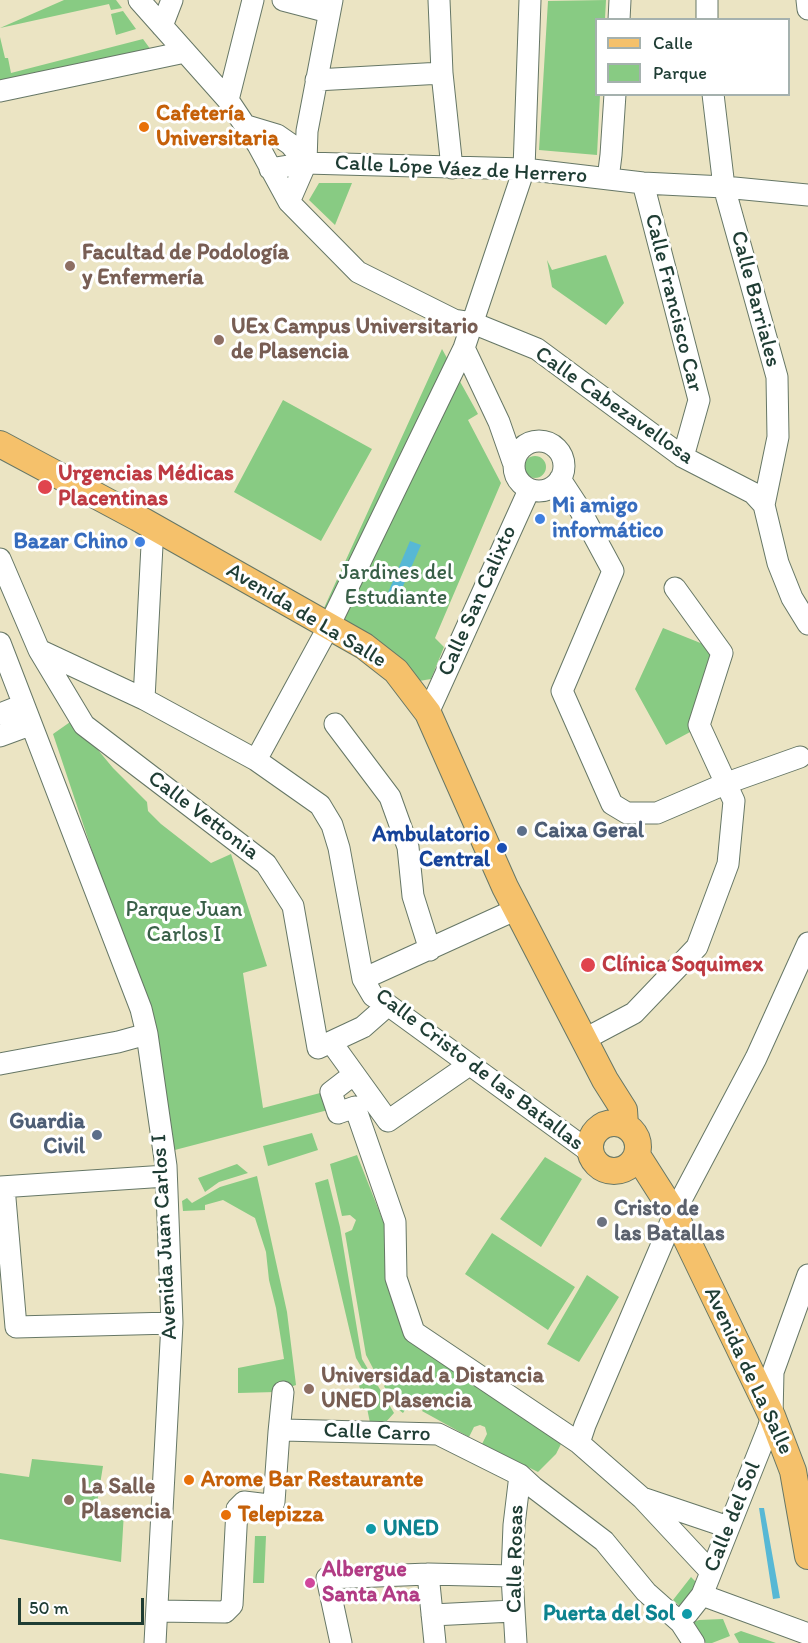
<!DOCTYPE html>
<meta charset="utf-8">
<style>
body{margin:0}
#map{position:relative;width:808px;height:1643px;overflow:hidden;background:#ebe4c3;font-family:Itim,sans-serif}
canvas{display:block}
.legend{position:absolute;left:595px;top:18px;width:195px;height:78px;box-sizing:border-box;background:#fff;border:2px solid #a5b1ae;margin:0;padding:8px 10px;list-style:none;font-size:18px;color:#1f3d34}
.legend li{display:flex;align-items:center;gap:12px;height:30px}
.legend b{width:30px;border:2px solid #a5b1ae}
.scale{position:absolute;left:18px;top:1598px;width:126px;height:27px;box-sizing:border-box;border:3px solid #1f3d34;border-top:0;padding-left:8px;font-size:18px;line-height:21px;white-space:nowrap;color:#1f3d34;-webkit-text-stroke:4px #fff;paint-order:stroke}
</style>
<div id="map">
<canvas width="808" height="1643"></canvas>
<ul class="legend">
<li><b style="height:8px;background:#f5c16b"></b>Calle</li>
<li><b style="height:16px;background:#88cb83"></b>Parque</li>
</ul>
<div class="scale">50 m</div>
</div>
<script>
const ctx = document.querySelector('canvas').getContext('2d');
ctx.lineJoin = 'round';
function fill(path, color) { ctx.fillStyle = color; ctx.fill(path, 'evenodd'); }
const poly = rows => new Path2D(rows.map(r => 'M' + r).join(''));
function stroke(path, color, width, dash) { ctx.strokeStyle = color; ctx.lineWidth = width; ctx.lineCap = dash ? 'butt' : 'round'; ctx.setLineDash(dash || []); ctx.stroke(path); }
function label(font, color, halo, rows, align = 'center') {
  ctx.font = font + ' Itim,sans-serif'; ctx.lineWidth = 6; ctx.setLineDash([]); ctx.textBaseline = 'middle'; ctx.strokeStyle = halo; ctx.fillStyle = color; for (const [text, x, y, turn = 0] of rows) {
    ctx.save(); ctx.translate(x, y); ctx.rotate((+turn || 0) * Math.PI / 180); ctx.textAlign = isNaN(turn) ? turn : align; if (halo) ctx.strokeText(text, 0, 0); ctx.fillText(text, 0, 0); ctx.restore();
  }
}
const green = poly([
 [64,0,116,0,122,8,111,10,109,4,0,28],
 [606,0,605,19,596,20,596,94,600,95,597,155,539,150,548,1],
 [123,11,136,29,116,35,111,14],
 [0,37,5,58,8,58,11,73,143,39,151,50,0,80],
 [319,183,352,183,335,225,309,200],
 [606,255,624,303,606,325,552,287,547,260,552,270],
 [442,349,478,414,468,420,501,483,435,638,444,647,431,679,419,681,366,634,324,608],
 [283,400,372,449,321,541,234,492],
 '524 467a11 11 0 1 1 22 0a11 11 0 1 1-22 0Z',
 [663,628,708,646,713,657,692,731,666,745,635,689],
 [73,720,113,768,147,802,148,811,161,824,211,863,231,854,267,966,243,973,263,1108,324,1092,328,1110,171,1151,154,1036,53,734],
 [312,1133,318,1150,268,1166,263,1146],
 [357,1155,385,1226,386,1279,405,1337,562,1442,556,1454,538,1472,482,1444,487,1434,485,1427,480,1425,474,1427,469,1437,422,1411,426,1405,425,1399,419,1395,413,1398,403,1413,395,1407,384,1386,390,1380,391,1376,388,1372,383,1369,376,1374,366,1355,345,1233,352,1230,356,1220,350,1215,342,1216,330,1164],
 [545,1157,582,1179,541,1247,500,1219],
 [237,1164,248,1173,219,1182,205,1192,198,1178],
 [257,1176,287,1312,296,1385,276,1392,238,1393,238,1368,284,1359,276,1308,269,1280,266,1252,255,1218,223,1200,205,1205,205,1210,183,1211,182,1201,187,1198,192,1203,220,1187],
 [328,1179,340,1227,362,1359,394,1413,385,1423,370,1423,363,1388,360,1389,355,1373,363,1370,356,1358,315,1183],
 [492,1233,575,1287,548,1330,465,1274],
 [587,1275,619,1297,579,1362,547,1344],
 [32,1459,103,1466,96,1509,124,1512,121,1562,0,1539,0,1473,29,1477],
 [255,1536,266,1536,264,1583,253,1583],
 [691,1577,697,1583,682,1608,673,1600],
 [723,1619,730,1636,712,1643,706,1643,694,1622,699,1620],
 [741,1631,776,1643,739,1643,734,1634]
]);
const water = poly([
 [410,541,421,545,397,600,387,595],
 [759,1508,764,1508,780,1598,773,1599]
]);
const minor = poly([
 [139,0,228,100,258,145,289,202,358,272,454,320,473,323,537,349,683,457,753,493,764,505,778,563,792,598,808,624],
 [283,0,329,12],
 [439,0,442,73,452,168],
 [707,0,707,20],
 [807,0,808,9],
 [619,20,620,0],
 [162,26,172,0],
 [316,80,442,73],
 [0,91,185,52],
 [713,94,724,187,777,377,778,437,764,505],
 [228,100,253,0],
 [247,126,277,135,290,144,303,160],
 [270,169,306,163,524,169,643,183,724,187,808,195],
 [608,179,611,155,615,94],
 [643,183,699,400,683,457],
 [289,202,306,163,307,131,332,0],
 '514 466a25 25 0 1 1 50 0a25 25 0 1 1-50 0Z',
 [513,462,499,422,464,348,524,169,530,0],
 [560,479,579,508,613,571,562,691,612,804,627,813,657,813,727,783,800,757],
 [0,559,39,650,144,699,256,760,320,805,332,825,339,848,363,979,373,996,388,1005,590,1152],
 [0,643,141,1009,147,1034,166,1166,172,1323,155,1643],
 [39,650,84,725,266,864,293,906,318,1048,363,1027,388,1005],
 [144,699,153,526],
 [428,713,529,490],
 [0,714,23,705],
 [335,724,390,797,408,847,413,896,430,950],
 [0,736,30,725],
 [256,760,329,626,464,348],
 [363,979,517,909],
 [585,1039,634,1013,697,947,728,864,734,801,699,725,722,653,675,588],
 [331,1042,388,1121,469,1065],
 [0,1064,118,1042,147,1034],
 [353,1075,331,1092,338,1113,355,1107,395,1222,396,1278,414,1332,579,1443,642,1498,711,1572],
 [0,1187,166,1176],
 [4,1187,16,1327,172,1323],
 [279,1432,283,1392],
 [579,1443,585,1425,665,1237,674,1213,756,1058,808,943],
 [645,1499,728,1527],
 [428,1574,435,1643],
 [702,1595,808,1634],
 [157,1611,225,1612,232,1605,237,1509,244,1502,269,1505,274,1502,279,1432,284,1430,438,1434,520,1475,533,1487,604,1541,646,1592,681,1623,694,1643],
 [687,1614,702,1595,768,1429,772,1416,773,1372,808,1275],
 [432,1615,513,1611],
 [341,1643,327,1578,428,1574,512,1576],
 [516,1643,512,1576,514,1525,520,1475]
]);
const major = poly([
 [0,444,138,518,297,608,364,646,396,671,428,713,505,887,605,1080,624,1110,625,1125],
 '590 1147a24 24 0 1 1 48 0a24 24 0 1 1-48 0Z',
 [637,1155,674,1213,772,1416,793,1471,808,1556]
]);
const markers = [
 [144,127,6,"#e8710a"],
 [70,266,6,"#8d6e63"],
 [219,340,6,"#8d6e63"],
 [45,487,8,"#e0444e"],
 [540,519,6,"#3f7fe0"],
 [140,542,6,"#3f7fe0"],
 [522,831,6,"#5c6f8a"],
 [502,848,6,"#1a4fb4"],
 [588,965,8,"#e0444e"],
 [97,1135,6,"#5c6f8a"],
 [602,1222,6,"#6b7280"],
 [309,1389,6,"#8d6e63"],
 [189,1480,6,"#e8710a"],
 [69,1500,6,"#8d6e63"],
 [226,1515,6,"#e8710a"],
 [371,1529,6,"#0f9aa8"],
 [310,1583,6,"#d1479c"],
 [687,1614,6,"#0f9aa8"]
];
const foodNames = [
 ["Cafetería",156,114],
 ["Universitaria",156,139],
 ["Arome Bar Restaurante",201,1480],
 ["Telepizza",238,1515]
];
const streetNames = [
 ["Calle Lópe Váez de Herrero",461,170,3],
 ["Calle Barriales",755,299,75],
 ["Calle Francisco Car",673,303,76],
 ["Calle Cabezavellosa",614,406,35],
 ["Calle San Calixto",478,601,-66],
 ["Avenida de La Salle",306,616,31],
 ["Calle Vettonia",203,816,37],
 ["Calle Cristo de las Batallas",479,1070,37],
 ["Avenida Juan Carlos I",165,1237,-93],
 ["Avenida de La Salle",748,1371,65],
 ["Calle Carro",377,1433,2],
 ["Calle del Sol",733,1517,-68],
 ["Calle Rosas",516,1559,-89]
];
const educationNames = [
 ["Facultad de Podología",82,253],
 ["y Enfermería",82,278],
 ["UEx Campus Universitario",231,327],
 ["de Plasencia",231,352],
 ["Universidad a Distancia",321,1376],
 ["UNED Plasencia",321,1401],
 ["La Salle",81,1487],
 ["Plasencia",81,1512]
];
const healthNames = [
 ["Urgencias Médicas",58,474],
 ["Placentinas",58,499],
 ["Clínica Soquimex",602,965]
];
const shopNames = [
 ["Mi amigo",552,506],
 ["informático",552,531],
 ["Bazar Chino",128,542,"right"]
];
const parkNames = [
 ["Jardines del",396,573],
 ["Estudiante",396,598],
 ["Parque Juan",184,910],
 ["Carlos I",184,935]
];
const serviceNames = [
 ["Caixa Geral",534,831],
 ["Guardia",85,1122,"right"],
 ["Civil",85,1147,"right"]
];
const transitNames = [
 ["Ambulatorio",490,835],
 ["Central",490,860]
];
const worshipNames = [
 ["Cristo de",614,1209],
 ["las Batallas",614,1234]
];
const cultureNames = [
 ["UNED",383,1529],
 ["Puerta del Sol",675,1614,"right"]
];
const hotelNames = [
 ["Albergue",322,1570],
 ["Santa Ana",322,1595]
];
fill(green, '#88cb83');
fill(water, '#57b8d5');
stroke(minor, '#676', 23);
stroke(major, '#676', 28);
stroke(minor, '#fff', 21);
stroke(major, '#f5c16b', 26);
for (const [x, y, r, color] of markers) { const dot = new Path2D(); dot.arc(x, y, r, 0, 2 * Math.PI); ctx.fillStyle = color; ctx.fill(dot); stroke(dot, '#fff', 2); }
label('bold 22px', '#c56008', '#fff', foodNames, 'left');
label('22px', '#1f3d34', '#fff', streetNames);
label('bold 22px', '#785e54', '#fff', educationNames, 'left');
label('bold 22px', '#be3a42', '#fff', healthNames, 'left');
label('bold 22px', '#366cbe', '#fff', shopNames, 'left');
label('22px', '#396048', '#fff', parkNames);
label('bold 22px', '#4e5e75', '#fff', serviceNames, 'left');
label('bold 22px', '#164399', '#fff', transitNames, 'right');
label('bold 22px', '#5b616d', '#fff', worshipNames, 'left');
label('bold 22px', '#0d838f', '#fff', cultureNames, 'left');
label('bold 22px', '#b23c85', '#fff', hotelNames, 'left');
</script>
